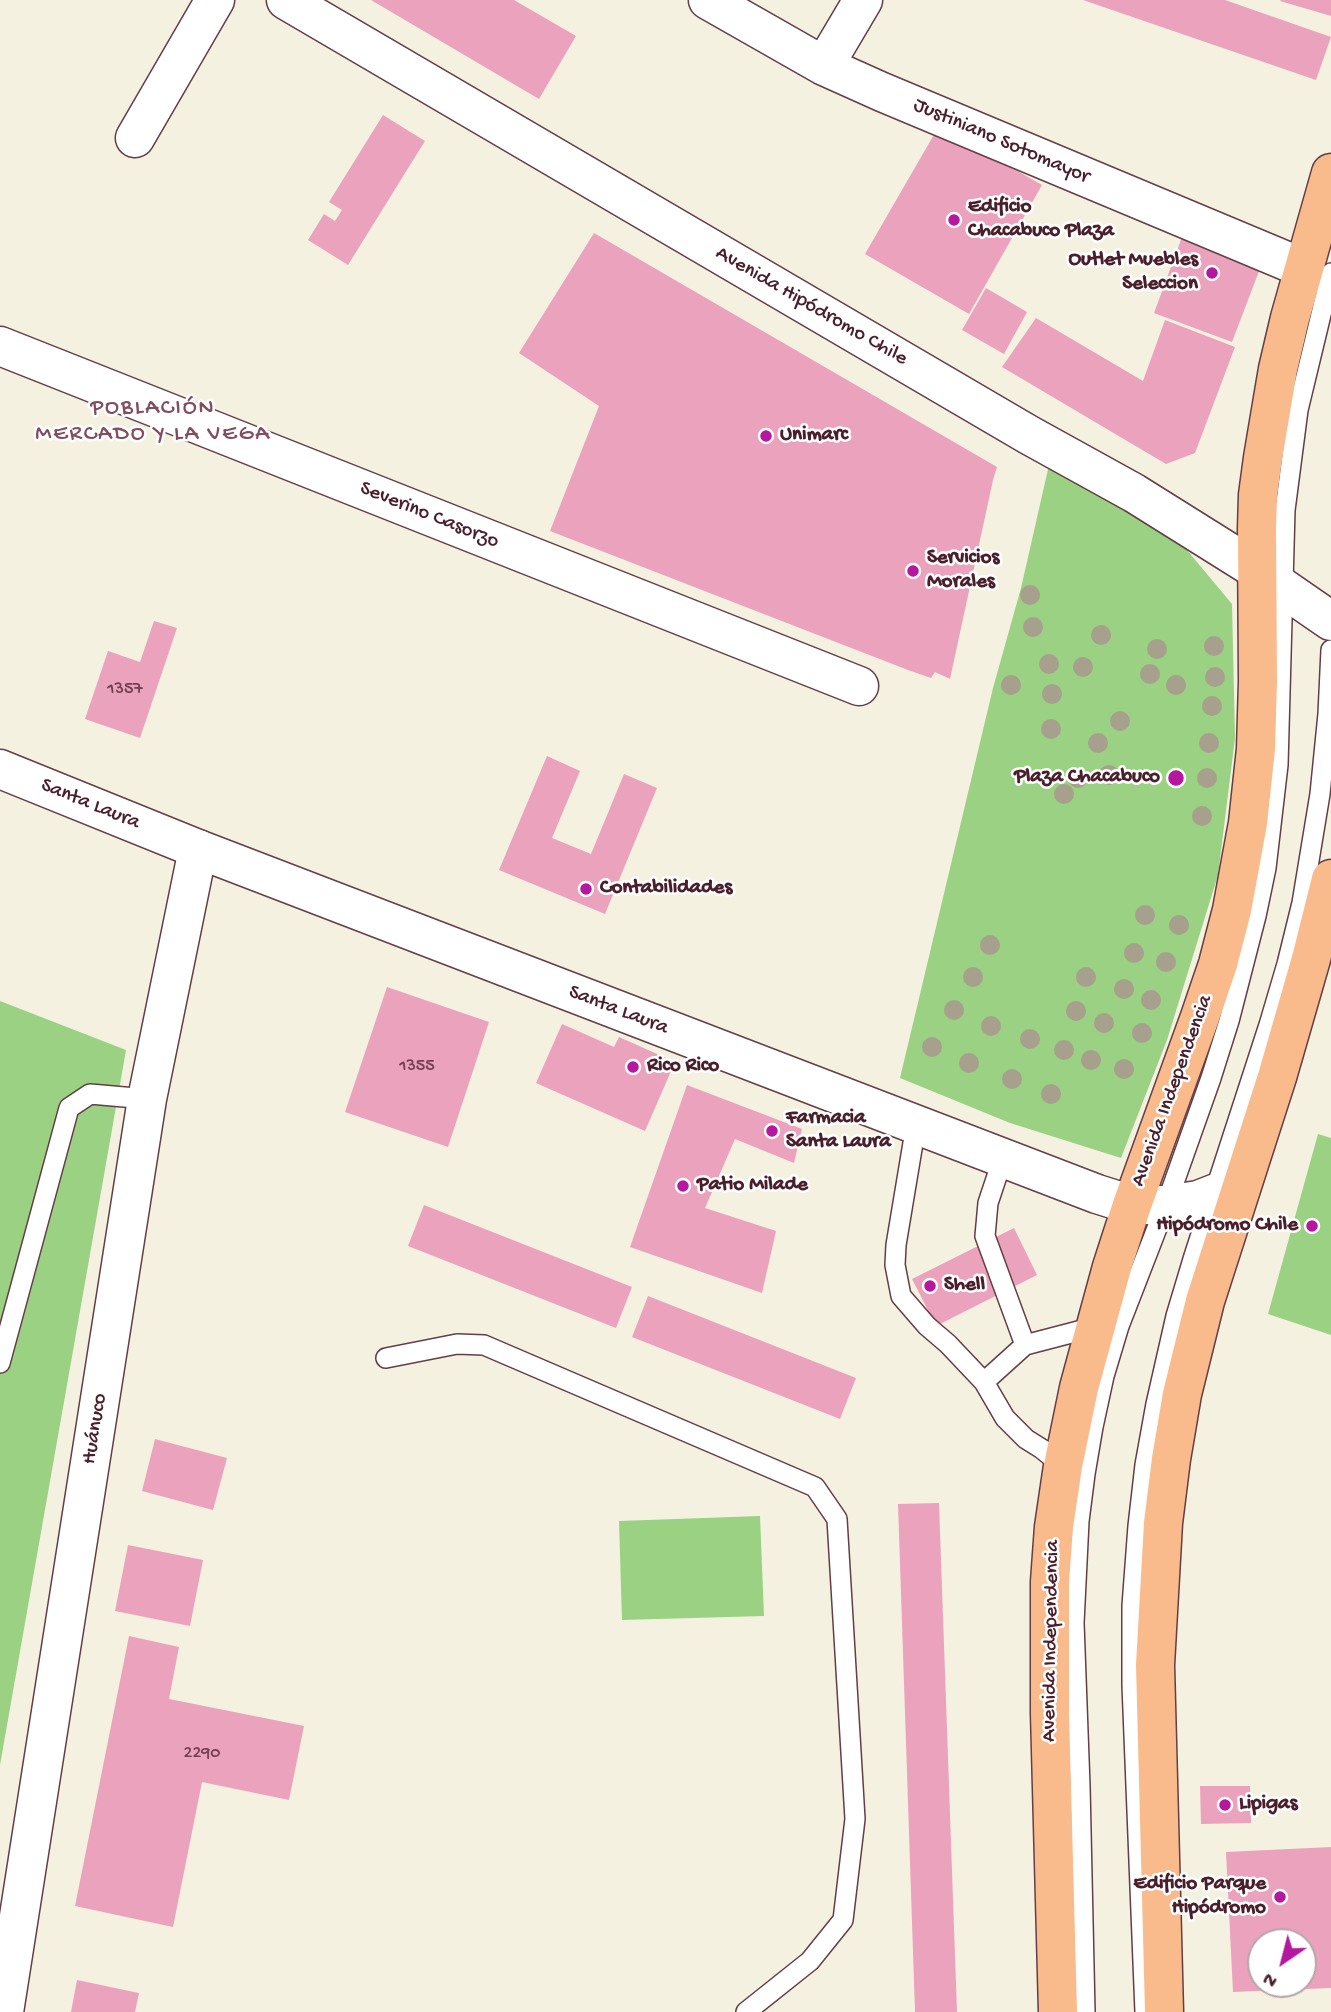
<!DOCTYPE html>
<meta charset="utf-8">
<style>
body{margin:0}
#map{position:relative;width:1331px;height:2012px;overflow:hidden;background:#f5f1e1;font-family:"Gochi Hand",sans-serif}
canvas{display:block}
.north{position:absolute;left:1247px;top:1928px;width:70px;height:70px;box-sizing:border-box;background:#fff;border:2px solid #b7a5aa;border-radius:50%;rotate:215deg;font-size:19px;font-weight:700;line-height:28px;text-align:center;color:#4a1f2b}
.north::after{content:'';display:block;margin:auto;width:24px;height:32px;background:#b5179e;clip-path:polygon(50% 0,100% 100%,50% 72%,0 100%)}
</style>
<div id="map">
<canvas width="1331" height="2012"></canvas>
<div class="north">N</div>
</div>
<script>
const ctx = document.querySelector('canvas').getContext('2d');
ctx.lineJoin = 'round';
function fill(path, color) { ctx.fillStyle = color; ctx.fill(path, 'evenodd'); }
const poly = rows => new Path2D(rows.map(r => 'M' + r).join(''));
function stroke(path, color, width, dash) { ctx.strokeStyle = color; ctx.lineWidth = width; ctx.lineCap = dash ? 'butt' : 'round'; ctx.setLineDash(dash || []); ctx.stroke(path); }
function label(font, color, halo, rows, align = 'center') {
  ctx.font = font + ' "Gochi Hand",sans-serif'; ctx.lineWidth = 5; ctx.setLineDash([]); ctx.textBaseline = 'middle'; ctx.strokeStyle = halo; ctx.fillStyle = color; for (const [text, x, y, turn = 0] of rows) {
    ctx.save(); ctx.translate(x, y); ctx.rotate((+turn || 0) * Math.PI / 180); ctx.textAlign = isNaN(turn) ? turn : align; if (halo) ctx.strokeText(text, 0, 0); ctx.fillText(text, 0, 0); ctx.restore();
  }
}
const green = poly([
 [1049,465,1176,537,1232,604,1235,738,1218,875,1167,1040,1121,1158,1010,1123,900,1078,993,688,1021,588],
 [0,1001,126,1050,0,1765],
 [1318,1134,1331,1138,1331,1335,1268,1314],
 [760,1516,764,1616,622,1620,619,1521]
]);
const building = poly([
 [371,0,514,0,576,36,539,99],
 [1083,0,1225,0,1331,37,1316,80],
 [1331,0,1331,16,1280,1,1281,0],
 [383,115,425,141,348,265,308,240,324,214,335,221,342,210,329,202],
 [939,126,1042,185,969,314,865,254],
 [594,233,997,467,993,480,950,679,935,672,931,678,908,670,550,531,599,406,519,353],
 [1182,237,1261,266,1232,342,1154,313],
 [986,288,1027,312,1004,354,962,330],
 [1036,318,1143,381,1165,320,1235,347,1195,453,1166,464,1002,367],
 [154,621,177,628,140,738,85,719,108,651,140,662],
 [547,756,580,771,552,838,591,854,624,774,657,788,605,914,499,870],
 [387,987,489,1022,448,1147,345,1112],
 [562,1024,614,1047,619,1037,675,1062,645,1131,536,1083],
 [687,1085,802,1129,794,1163,735,1139,705,1208,776,1231,762,1293,630,1247],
 [424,1205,632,1287,616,1328,408,1246],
 [1014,1228,1037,1275,936,1326,912,1279],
 [648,1296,856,1378,840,1419,632,1337],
 [155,1439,227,1458,213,1510,142,1491],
 [939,1503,957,2012,915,2012,898,1504],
 [128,1545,203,1560,190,1626,115,1611],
 [129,1636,179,1647,169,1699,304,1726,289,1800,202,1782,173,1927,75,1906],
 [1200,1786,1250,1786,1251,1823,1201,1824],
 [1331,1847,1331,1988,1233,1992,1226,1852],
 [1261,1942,1303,1942,1303,1984,1261,1984],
 [77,1980,139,1993,135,2012,71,2012]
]);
const service = poly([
 [916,1125,896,1245,895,1265,901,1296,927,1326,948,1344,984,1382,1005,1418,1026,1439,1042,1449,1063,1466],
 [1003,1158,988,1203,985,1236,1025,1345],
 [386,1358,457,1344,484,1345,815,1487,837,1519,855,1819,843,1920,810,1961,746,2012],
 [0,1363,69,1108,90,1094,147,1099],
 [984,1382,1025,1345,1094,1327],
 [1085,2012,1080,1786,1074,1623,1079,1521,1085,1474,1093,1427,1104,1376,1119,1326,1166,1205,1211,1078,1229,1021,1256,916,1266,868,1278,765,1285,510,1298,410,1331,273],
 [1145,2012,1132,1685,1132,1606,1138,1526,1145,1465,1156,1404,1176,1316,1194,1256,1269,1025,1287,964,1302,903,1320,794,1328,714,1331,650]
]);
const minor = poly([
 [708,0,824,66,882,92,1303,268],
 [824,66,863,0],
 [135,138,215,0],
 [0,346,859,686],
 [4,2012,147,1099,198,849]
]);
const tertiary = poly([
 [286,0,1029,435,1134,493,1257,570,1331,621],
 [0,769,198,849,1097,1194,1132,1205,1166,1205,1198,1200,1242,1183]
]);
const primary = poly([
 [1058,2012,1050,1713,1050,1582,1054,1527,1063,1466,1079,1388,1112,1267,1132,1205,1200,1017,1218,964,1232,910,1248,823,1256,749,1258,681,1257,529,1258,495,1263,458,1278,369,1290,318,1331,173],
 [1164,2012,1155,1665,1163,1523,1171,1459,1182,1394,1205,1301,1277,1077,1311,959,1331,879]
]);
const trees = [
 [1030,595],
 [1033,627],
 [1101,635],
 [1214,646],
 [1157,649],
 [1049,664],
 [1083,667],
 [1150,674],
 [1215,677],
 [1011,685],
 [1176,685],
 [1052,694],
 [1212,706],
 [1120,721],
 [1051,729],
 [1098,743],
 [1209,743],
 [1109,775],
 [1078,778],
 [1207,778],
 [1064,794],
 [1202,816],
 [1145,915],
 [1179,925],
 [990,945],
 [1134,953],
 [1166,962],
 [973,977],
 [1086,977],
 [1124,989],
 [1151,1000],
 [954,1010],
 [1076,1011],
 [1104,1023],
 [991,1026],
 [1142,1033],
 [1030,1039],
 [932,1047],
 [1064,1050],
 [1091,1060],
 [969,1063],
 [1124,1069],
 [1012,1079],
 [1051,1094]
];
const markers = [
 [954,220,7,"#b5179e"],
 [1212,273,7,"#b5179e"],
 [766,436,7,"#b5179e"],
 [913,571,7,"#b5179e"],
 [1176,778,9,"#b5179e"],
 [586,889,7,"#b5179e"],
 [633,1067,7,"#b5179e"],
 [772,1131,7,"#b5179e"],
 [683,1186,7,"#b5179e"],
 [1312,1226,7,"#b5179e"],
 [930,1286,7,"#b5179e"],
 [1225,1805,7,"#b5179e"],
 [1280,1897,7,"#b5179e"]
];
const numberNames = [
 ["1357",125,690],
 ["1355",417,1067],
 ["2290",202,1754]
];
const streetNames = [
 ["Justiniano Sotomayor",1001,142,23],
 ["Avenida Hipódromo Chile",811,307,30],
 ["Severino Casorzo",429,516,22],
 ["Santa Laura",90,805,22],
 ["Santa Laura",618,1011,21],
 ["Avenida Independencia",1173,1091,-70],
 ["Huánuco",96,1429,-81],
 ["Avenida Independencia",1052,1641,-89]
];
const poiNames = [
 ["Edificio",968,208],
 ["Chacabuco Plaza",968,232],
 ["Outlet Muebles",1198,261,"right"],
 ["Seleccion",1198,285,"right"],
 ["Unimarc",780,436],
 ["Servicios",927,559],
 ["Morales",927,583],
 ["Plaza Chacabuco",1160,778,"right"],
 ["Contabilidades",600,889],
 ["Rico Rico",647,1067],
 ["Farmacia",786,1119],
 ["Santa Laura",786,1143],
 ["Patio Milade",697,1186],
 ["Hipódromo Chile",1298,1226,"right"],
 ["Shell",944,1286],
 ["Lipigas",1239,1805],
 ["Edificio Parque",1266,1885,"right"],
 ["Hipódromo",1266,1909,"right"]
];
const neighbourhoodNames = [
 ["POBLACIÓN",153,409],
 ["MERCADO Y LA VEGA",153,435]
];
fill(green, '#9ad182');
fill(building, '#eba2bd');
stroke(service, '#643e46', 22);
stroke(minor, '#643e46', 41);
stroke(tertiary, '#643e46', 41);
stroke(primary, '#643e46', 41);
stroke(service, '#fff', 19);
stroke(minor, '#fff', 38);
stroke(tertiary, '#fff', 38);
stroke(primary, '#fabb8c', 38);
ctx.fillStyle = '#a6a08d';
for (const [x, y] of trees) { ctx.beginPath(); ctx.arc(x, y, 10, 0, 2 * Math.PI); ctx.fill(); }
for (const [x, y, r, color] of markers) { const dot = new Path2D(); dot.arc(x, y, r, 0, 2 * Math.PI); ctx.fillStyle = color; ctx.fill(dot); stroke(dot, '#fff', 2.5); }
label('18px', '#724050', null, numberNames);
label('21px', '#4a1f2b', '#fff', streetNames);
label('bold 21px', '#4a1f2b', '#fff', poiNames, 'left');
ctx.letterSpacing = '2px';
label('23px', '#824d5e', '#fff', neighbourhoodNames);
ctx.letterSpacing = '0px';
</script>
